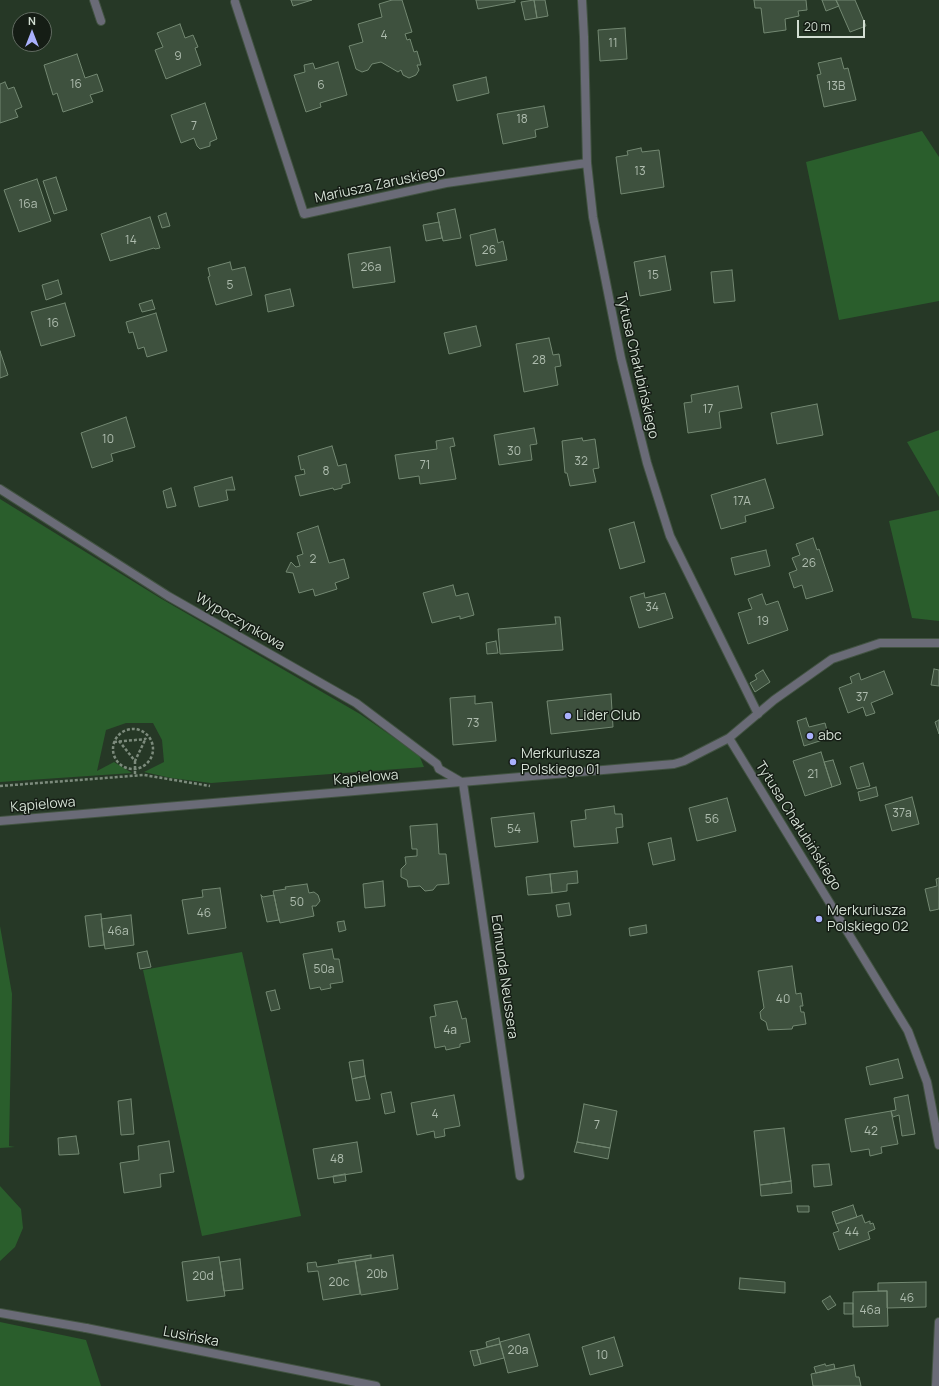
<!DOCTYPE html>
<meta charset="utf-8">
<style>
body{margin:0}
#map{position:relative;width:939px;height:1386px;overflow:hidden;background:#263826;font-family:Manrope,sans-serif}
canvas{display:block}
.north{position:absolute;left:12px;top:12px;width:40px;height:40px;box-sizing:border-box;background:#151d15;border:1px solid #616b61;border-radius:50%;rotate:0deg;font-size:11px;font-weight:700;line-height:16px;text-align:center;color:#d3dfd3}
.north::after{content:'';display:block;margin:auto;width:14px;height:18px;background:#a9b0fc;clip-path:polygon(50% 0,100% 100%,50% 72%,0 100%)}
.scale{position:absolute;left:797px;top:20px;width:68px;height:18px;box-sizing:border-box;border:2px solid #d3dfd3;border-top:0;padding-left:5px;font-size:12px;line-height:14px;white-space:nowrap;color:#d3dfd3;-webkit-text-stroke:3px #151d15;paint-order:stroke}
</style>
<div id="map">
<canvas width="939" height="1386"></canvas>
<div class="north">N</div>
<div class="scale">20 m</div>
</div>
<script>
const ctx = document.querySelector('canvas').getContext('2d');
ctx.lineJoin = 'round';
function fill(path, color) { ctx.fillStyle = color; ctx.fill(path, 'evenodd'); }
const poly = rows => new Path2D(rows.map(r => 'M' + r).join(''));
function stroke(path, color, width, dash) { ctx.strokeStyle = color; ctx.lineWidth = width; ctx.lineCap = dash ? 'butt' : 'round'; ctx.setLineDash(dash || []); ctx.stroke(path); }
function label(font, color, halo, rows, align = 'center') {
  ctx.font = font + ' Manrope,sans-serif'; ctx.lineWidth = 3; ctx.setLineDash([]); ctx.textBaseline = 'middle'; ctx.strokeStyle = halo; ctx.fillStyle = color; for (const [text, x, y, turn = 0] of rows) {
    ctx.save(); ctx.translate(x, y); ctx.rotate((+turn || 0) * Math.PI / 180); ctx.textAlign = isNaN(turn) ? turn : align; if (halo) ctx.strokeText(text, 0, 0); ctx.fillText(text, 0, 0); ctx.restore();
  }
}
const green = poly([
 [922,131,939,157,939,301,839,320,806,162],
 [939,430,939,497,907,442],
 [0,499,160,598,360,714,419,755,424,767,211,783,171,778,144,772,164,762,162,740,153,723,126,723,106,730,97,771,114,762,132,773,0,782],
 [939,510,939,621,912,618,889,521],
 [0,926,12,994,9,1146,15,1147,0,1148],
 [242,952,301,1216,202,1236,143,970],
 [0,1186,21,1209,23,1228,15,1247,0,1261],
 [0,1322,86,1340,101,1386,0,1386]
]);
const building = poly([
 [291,0,312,0,293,6,291,0],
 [392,0,402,0,412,32,405,34,407,40,410,39,414,52,417,51,421,65,417,65,419,70,416,75,409,78,403,75,401,70,398,72,381,62,372,64,368,70,362,72,356,69,349,46,363,42,358,24,382,17,379,4,392,0],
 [476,0,515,0,515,2,478,9,476,0],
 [534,0,545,0,548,16,537,18,534,0],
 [534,0,537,18,525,20,521,2,534,0],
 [754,0,806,0,807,10,798,11,799,16,785,19,786,30,764,33,761,8,755,8,754,0],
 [822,0,836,0,839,6,826,11,822,0],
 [836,0,855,0,866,26,850,32,836,0],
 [180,24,185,38,193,35,198,47,195,48,201,65,166,79,155,50,163,47,157,33,180,24],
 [625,28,627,59,600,61,598,30,625,28],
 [77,54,85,78,97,74,103,91,90,95,93,102,63,112,57,93,53,95,44,65,77,54],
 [841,58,844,69,848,68,856,100,824,107,817,75,821,74,818,63,841,58],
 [338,62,347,95,320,103,321,107,306,112,294,75,305,72,304,65,313,63,315,69,338,62],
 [486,77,489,93,457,101,453,85,486,77],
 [5,82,8,89,14,87,22,107,15,110,18,117,0,123,0,84,5,82],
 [205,103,217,139,210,142,210,146,200,149,197,146,194,138,181,143,171,115,205,103],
 [544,106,548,127,535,130,536,137,503,144,497,114,544,106],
 [641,148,642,152,659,150,664,187,621,194,616,157,628,155,627,151,641,148],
 [56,177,67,210,54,214,43,181,56,177],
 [37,179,51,221,19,232,4,190,37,179],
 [455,209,461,238,443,241,437,213,455,209],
 [166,213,170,226,162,228,158,216,166,213],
 [150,217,160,248,155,249,154,248,110,261,101,234,150,217],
 [439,222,442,238,426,241,423,225,439,222],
 [495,229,498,243,503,241,507,260,476,266,470,235,495,229],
 [390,247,395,282,353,288,348,254,390,247],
 [665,256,671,290,640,296,634,262,665,256],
 [230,262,232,270,245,267,252,295,216,305,208,277,210,276,208,268,230,262],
 [732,270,735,301,714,303,711,272,732,270],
 [58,280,62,294,46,300,42,285,58,280],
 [290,289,294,306,268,312,265,295,290,289],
 [152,300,155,309,142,312,139,304,152,300],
 [65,303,75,336,41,346,31,312,65,303],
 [156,313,167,351,147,357,144,347,138,349,133,332,129,333,126,322,156,313],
 [476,326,481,346,449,354,444,333,476,326],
 [549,338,553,355,559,354,561,366,555,367,558,385,524,392,516,344,549,338],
 [0,351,8,375,0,378,0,351],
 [738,386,742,408,719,412,721,428,688,433,684,403,692,402,691,395,738,386],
 [817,404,823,435,777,444,771,413,817,404],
 [126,417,135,447,111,454,113,461,92,468,81,433,126,417],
 [534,428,537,444,530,445,532,460,499,465,494,435,534,428],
 [453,438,455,446,450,447,456,479,420,484,419,476,399,479,395,455,437,449,436,441,453,438],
 [582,438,583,441,595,439,599,468,593,469,596,482,570,486,567,473,565,473,562,441,582,438],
 [332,446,338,466,346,464,350,483,342,485,342,488,334,490,333,488,300,496,295,476,305,474,304,469,301,470,298,456,332,446],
 [232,477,235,490,226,490,228,500,199,507,194,487,232,477],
 [765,479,774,508,745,516,746,522,721,529,711,495,765,479],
 [171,488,176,506,167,508,163,491,171,488],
 [634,522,645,562,620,569,609,529,634,522],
 [318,526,329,563,344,559,349,578,335,583,337,589,315,596,313,589,299,593,293,573,286,572,291,562,296,567,300,566,297,556,303,554,297,533,318,526],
 [813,538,817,550,819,549,833,591,806,599,802,585,794,588,789,573,797,570,792,558,800,555,796,544,813,538],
 [766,550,770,566,735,575,731,558,766,550],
 [453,585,456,596,468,593,474,615,460,619,460,616,432,623,423,593,453,585],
 [644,593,645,598,665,593,673,618,639,628,630,597,644,593],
 [762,594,766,605,778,601,788,630,748,644,738,613,752,609,748,599,762,594],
 [555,617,560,617,563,650,500,654,498,629,556,624,555,617],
 [496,641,498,653,487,654,486,643,496,641],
 [934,669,939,670,939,686,931,685,934,669],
 [763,670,770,682,755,692,750,683,757,679,755,675,763,670],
 [884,671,893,694,871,703,875,713,866,716,863,707,848,713,839,688,852,683,850,677,859,673,861,680,884,671],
 [611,694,613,727,551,734,547,701,611,694],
 [475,696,475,704,492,702,496,741,453,745,450,698,475,696],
 [806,718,809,727,825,723,829,738,804,746,797,721,806,718],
 [939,720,939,734,935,722,939,720],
 [821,752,832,787,805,796,793,761,821,752],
 [833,760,841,784,832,787,824,762,833,760],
 [863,763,870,786,857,789,850,767,863,763],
 [876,787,878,796,860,801,858,792,876,787],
 [912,797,919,824,892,831,885,805,912,797],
 [727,798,736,831,697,841,689,808,727,798],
 [614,806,615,814,622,814,623,827,616,828,618,843,574,847,571,821,586,819,585,810,614,806],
 [534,813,538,842,495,847,491,818,534,813],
 [437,824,439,854,446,854,449,884,437,885,433,890,425,891,420,886,408,887,407,880,401,877,401,869,406,864,405,857,417,856,417,849,412,849,410,826,437,824],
 [671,838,675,860,653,865,648,843,671,838],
 [577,871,578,883,567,884,567,891,552,893,550,874,577,871],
 [550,874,552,893,528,895,526,877,550,874],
 [939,878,939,909,930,911,925,889,937,886,936,879,939,878],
 [383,881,385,906,365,908,363,884,383,881],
 [307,884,309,893,314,892,318,895,320,901,316,906,312,906,314,916,280,923,273,891,286,889,285,887,307,884],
 [220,888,226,928,188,934,182,900,203,897,202,890,220,888],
 [261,895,263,897,274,895,279,920,267,922,261,895],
 [569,903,571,915,558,917,556,905,569,903],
 [101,914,104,945,89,947,85,916,101,914],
 [131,915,134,945,105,949,101,919,131,915],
 [344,921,346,930,339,932,337,922,344,921],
 [646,925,647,933,630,936,629,928,646,925],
 [332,949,334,959,339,959,343,982,330,984,331,988,321,990,320,987,310,989,303,954,332,949],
 [147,951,151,967,140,969,137,953,147,951],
 [792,966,796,994,801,993,803,1006,800,1006,801,1012,804,1012,806,1024,793,1026,792,1029,768,1030,766,1022,761,1019,760,1012,764,1008,758,971,792,966],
 [275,990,280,1009,271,1011,266,992,275,990],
 [457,1001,462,1019,466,1018,470,1042,460,1044,460,1047,446,1050,445,1046,435,1048,430,1017,436,1016,434,1005,457,1001],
 [898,1059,903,1078,870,1085,866,1067,898,1059],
 [363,1060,365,1076,352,1079,349,1062,363,1060],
 [365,1076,370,1099,356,1101,352,1079,365,1076],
 [391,1092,395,1112,385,1114,381,1094,391,1092],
 [454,1095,460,1126,444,1129,445,1136,435,1138,434,1131,417,1135,411,1103,454,1095],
 [908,1095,915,1134,902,1136,899,1115,893,1117,891,1111,896,1110,894,1098,908,1095],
 [131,1099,134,1134,121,1135,118,1101,131,1099],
 [584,1104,617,1111,610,1148,577,1142,584,1104],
 [891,1111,898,1144,881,1147,882,1153,870,1156,869,1149,851,1152,845,1119,891,1111],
 [784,1128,791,1181,760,1185,754,1131,784,1128],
 [76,1136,79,1154,59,1155,58,1138,76,1136],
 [169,1141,174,1172,160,1174,161,1187,124,1193,120,1163,139,1160,138,1146,169,1141],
 [357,1142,362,1172,318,1179,313,1149,357,1142],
 [577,1142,610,1148,608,1159,574,1152,577,1142],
 [829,1164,832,1185,814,1187,812,1165,829,1164],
 [345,1174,346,1181,334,1183,333,1176,345,1174],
 [791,1181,792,1193,761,1196,760,1185,791,1181],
 [853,1205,857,1217,836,1224,832,1212,853,1205],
 [797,1206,809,1206,809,1212,798,1212,797,1206],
 [862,1215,865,1223,870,1221,870,1224,873,1223,875,1229,868,1232,870,1239,839,1250,833,1233,839,1231,836,1224,862,1215],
 [371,1255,371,1258,355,1261,339,1263,338,1260,371,1255],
 [393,1255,398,1289,361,1295,355,1261,393,1255],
 [219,1257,225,1296,187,1301,182,1262,219,1257],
 [240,1259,243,1289,224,1291,220,1262,240,1259],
 [355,1261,360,1294,323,1300,318,1271,308,1272,307,1263,316,1262,317,1267,355,1261],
 [740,1278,785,1282,785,1293,739,1289,740,1278],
 [926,1282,926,1307,887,1308,887,1291,878,1291,878,1283,926,1282],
 [887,1291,888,1326,853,1327,853,1292,887,1291],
 [830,1296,836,1305,828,1310,822,1301,830,1296],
 [844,1303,853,1303,853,1314,844,1314,844,1303],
 [529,1334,538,1366,508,1373,500,1342,529,1334],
 [614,1337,623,1366,590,1375,582,1347,614,1337],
 [499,1338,500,1344,487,1347,486,1342,499,1338],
 [500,1344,504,1358,481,1364,477,1350,500,1344],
 [477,1350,481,1364,474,1366,470,1351,477,1350],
 [825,1364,826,1366,834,1364,835,1369,816,1373,814,1367,825,1364],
 [854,1365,856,1377,859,1377,861,1386,813,1386,811,1374,854,1365]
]);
const path = poly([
 '113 749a20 20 0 1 1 40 0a20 20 0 1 1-40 0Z',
 [119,741,135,761,146,738],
 [114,742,146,739],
 [135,761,135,776],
 [0,786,144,775,210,786]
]);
const pedestrian = poly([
 [0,1313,86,1328]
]);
const minor = poly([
 [94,0,101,21],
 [582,0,584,37,587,163,593,217,621,358,647,463,670,536,758,714],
 [235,2,304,214,446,183,587,163],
 [0,489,168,596,356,703,437,764,439,769,463,783,520,1176],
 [86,1328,376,1386]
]);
const tertiary = poly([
 [729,738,908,1031,927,1082,939,1145],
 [0,821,674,764,684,761,729,738,774,700,832,659,880,643,939,643],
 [936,1386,939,1322]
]);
const markers = [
 [568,716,4,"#a9b0fc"],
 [810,736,4,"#a9b0fc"],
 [513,762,4,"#a9b0fc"],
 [819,919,4,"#a9b0fc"]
];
const numberNames = [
 ["4",384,36],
 ["11",613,44],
 ["9",178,57],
 ["16",76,85],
 ["6",321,86],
 ["13B",836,87],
 ["18",522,120],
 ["7",194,127],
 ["13",640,172],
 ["16a",28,205],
 ["14",131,241],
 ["26",489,251],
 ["26a",371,268],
 ["15",653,276],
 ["5",230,286],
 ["16",53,324],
 ["28",539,361],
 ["17",708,410],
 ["10",108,440],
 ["30",514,452],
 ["32",581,462],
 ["71",425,466],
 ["8",326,472],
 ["17A",742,502],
 ["2",313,560],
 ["26",809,564],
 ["34",652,608],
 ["19",763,622],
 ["37",862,698],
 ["73",473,724],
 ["21",813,775],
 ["37a",902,814],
 ["56",712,820],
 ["54",514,830],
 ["50",297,903],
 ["46",204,914],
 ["46a",118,932],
 ["50a",324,970],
 ["40",783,1000],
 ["4a",450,1031],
 ["4",435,1115],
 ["7",597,1126],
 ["42",871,1132],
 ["48",337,1160],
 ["44",852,1233],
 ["20b",377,1275],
 ["20d",203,1277],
 ["20c",339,1283],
 ["46",907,1299],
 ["46a",870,1311],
 ["20a",518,1351],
 ["10",602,1356]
];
const streetNames = [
 ["Mariusza Zaruskiego",380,185,-12],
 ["Tytusa Chałubińskiego",637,366,77],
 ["Wypoczynkowa",240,622,30],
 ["Kąpielowa",366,778,-5],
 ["Kąpielowa",43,805,-5],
 ["Tytusa Chałubińskiego",798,826,58],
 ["Edmunda Neussera",504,977,82],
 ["Lusińska",191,1337,11]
];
const poiNames = [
 ["Lider Club",576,716],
 ["abc",818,736],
 ["Merkuriusza",521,754],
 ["Polskiego 01",521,770],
 ["Merkuriusza",827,911],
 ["Polskiego 02",827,927]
];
fill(green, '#2a5e2c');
fill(building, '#3e513e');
stroke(building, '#738872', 1);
stroke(pedestrian, '#425342', 10);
stroke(minor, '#425342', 10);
stroke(tertiary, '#425342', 10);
stroke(path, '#7c8b7c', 2.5, [3, 2]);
stroke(pedestrian, '#6a6b77', 8);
stroke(minor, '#6a6b77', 8);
stroke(tertiary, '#6a6b77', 8);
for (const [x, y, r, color] of markers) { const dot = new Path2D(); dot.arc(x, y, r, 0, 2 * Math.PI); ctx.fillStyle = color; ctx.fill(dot); stroke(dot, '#151d15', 1.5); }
label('12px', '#aebcae', null, numberNames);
label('14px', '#d3dfd3', '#151d15', streetNames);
label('14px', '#d3dfd3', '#151d15', poiNames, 'left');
</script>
